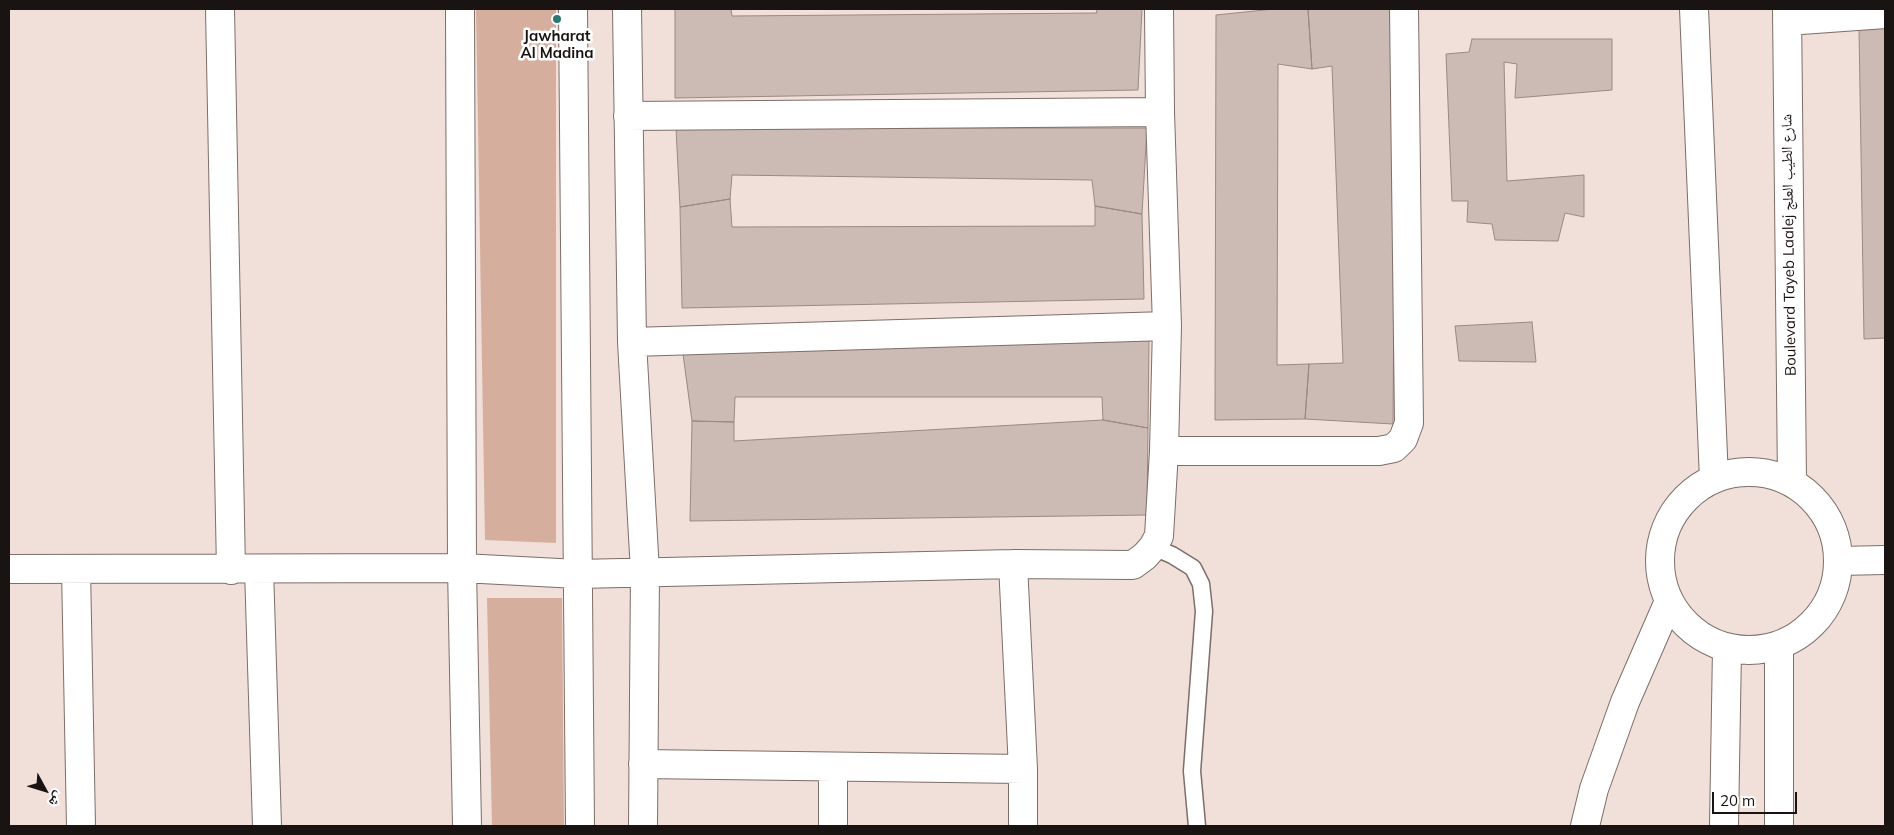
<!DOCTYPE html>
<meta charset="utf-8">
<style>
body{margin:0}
#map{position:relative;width:1894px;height:835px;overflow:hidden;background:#f1dfd9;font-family:Mulish,"Noto Naskh Arabic",sans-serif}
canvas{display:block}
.frame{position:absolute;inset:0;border:10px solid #191311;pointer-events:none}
.north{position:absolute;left:20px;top:765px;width:50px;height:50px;-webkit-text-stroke:4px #fff;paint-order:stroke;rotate:129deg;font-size:14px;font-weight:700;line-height:20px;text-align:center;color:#191311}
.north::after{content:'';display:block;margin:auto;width:18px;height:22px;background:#191311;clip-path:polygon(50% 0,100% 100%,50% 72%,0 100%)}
.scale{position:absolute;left:1712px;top:792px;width:85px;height:22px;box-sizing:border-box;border:2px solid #191311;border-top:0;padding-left:6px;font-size:15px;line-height:18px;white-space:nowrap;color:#191311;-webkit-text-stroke:4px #fff;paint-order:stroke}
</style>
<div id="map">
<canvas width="1894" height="835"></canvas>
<div class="frame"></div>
<div class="north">ش</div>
<div class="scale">20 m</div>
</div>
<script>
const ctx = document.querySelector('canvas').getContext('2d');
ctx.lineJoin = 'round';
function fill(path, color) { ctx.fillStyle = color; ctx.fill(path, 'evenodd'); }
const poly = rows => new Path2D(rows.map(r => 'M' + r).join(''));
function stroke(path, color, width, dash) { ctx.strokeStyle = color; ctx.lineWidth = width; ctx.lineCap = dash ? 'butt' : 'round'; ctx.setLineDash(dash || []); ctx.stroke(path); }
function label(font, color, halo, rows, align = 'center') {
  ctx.font = font + ' Mulish,"Noto Naskh Arabic",sans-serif'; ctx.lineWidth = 5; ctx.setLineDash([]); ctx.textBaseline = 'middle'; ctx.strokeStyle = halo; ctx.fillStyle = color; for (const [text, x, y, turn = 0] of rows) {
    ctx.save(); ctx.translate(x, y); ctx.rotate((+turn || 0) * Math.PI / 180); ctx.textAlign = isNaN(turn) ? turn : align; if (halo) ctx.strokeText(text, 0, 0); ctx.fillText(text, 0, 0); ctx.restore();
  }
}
const green = poly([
 [476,9,556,9,556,543,485,540],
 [487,598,562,598,564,826,492,826]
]);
const building = poly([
 [675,9,731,9,732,16,1097,13,1096,9,1142,9,1138,90,675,98,675,9],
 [1274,9,1308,9,1312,69,1278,64,1277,365,1309,364,1305,419,1215,420,1216,15,1274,9],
 [1308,9,1396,9,1393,424,1305,419,1309,364,1343,363,1332,66,1312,69,1308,9],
 [1885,25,1885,338,1864,339,1859,28,1885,25],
 [1472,39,1612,39,1612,90,1515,98,1517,64,1504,62,1507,181,1584,175,1584,217,1565,213,1558,241,1495,240,1492,224,1467,222,1468,201,1452,201,1446,54,1469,52,1472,39],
 [676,128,1147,128,1142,214,1095,206,1092,180,732,175,730,199,680,207,676,128],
 [730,199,732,227,1095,226,1095,206,1142,214,1144,299,682,308,680,207,730,199],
 [1532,322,1536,362,1459,361,1455,326,1532,322],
 [1149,339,1148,428,1103,420,1102,397,735,397,734,422,692,421,683,354,1149,339],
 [1103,420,1148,428,1147,515,690,521,692,421,734,422,734,441,1103,420]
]);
const service = poly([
 [1153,547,1172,555,1193,568,1201,584,1204,611,1192,771,1197,826]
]);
const minor = poly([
 [220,9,231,570],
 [460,9,462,568,467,826],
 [573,9,580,826],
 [627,9,632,342,645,572,643,826],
 [1694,9,1714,479],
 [1787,9,1792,482],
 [1787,21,1885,14],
 [628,116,1160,112],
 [632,342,1167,326],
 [1164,451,1379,451,1394,448,1403,439,1409,423,1404,9],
 '1660 561a89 89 0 1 1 178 0a89 89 0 1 1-178 0Z',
 [1839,561,1885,560],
 [1013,564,1023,769,1023,826],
 [9,569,462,568,578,574,1013,564,1133,565,1145,556,1153,547,1159,536,1164,451,1167,326,1160,112,1159,9],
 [76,569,81,826],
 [259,569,267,826],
 [1779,646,1779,826],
 [643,764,1023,769],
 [833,767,833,826],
 [1585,826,1594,789,1625,702,1669,601],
 [1724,826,1727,648]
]);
const markers = [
 [557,19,5,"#2d7671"]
];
const poiNames = [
 ["Jawharat",557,36],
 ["Al Madina",557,53]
];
const streetNames = [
 ["Boulevard Tayeb Laalej شارع الطيب العلج",1789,245,-91]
];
fill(green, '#d5ae9e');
fill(building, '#ccbbb4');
stroke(building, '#998982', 1);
stroke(service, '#7d6e68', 19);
stroke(minor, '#7d6e68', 30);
stroke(service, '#fff', 16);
stroke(minor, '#fff', 28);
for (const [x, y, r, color] of markers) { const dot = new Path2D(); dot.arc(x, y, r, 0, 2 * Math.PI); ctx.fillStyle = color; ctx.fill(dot); stroke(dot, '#fff', 2); }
label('bold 15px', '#191311', '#fff', poiNames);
label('15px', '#191311', '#fff', streetNames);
</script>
